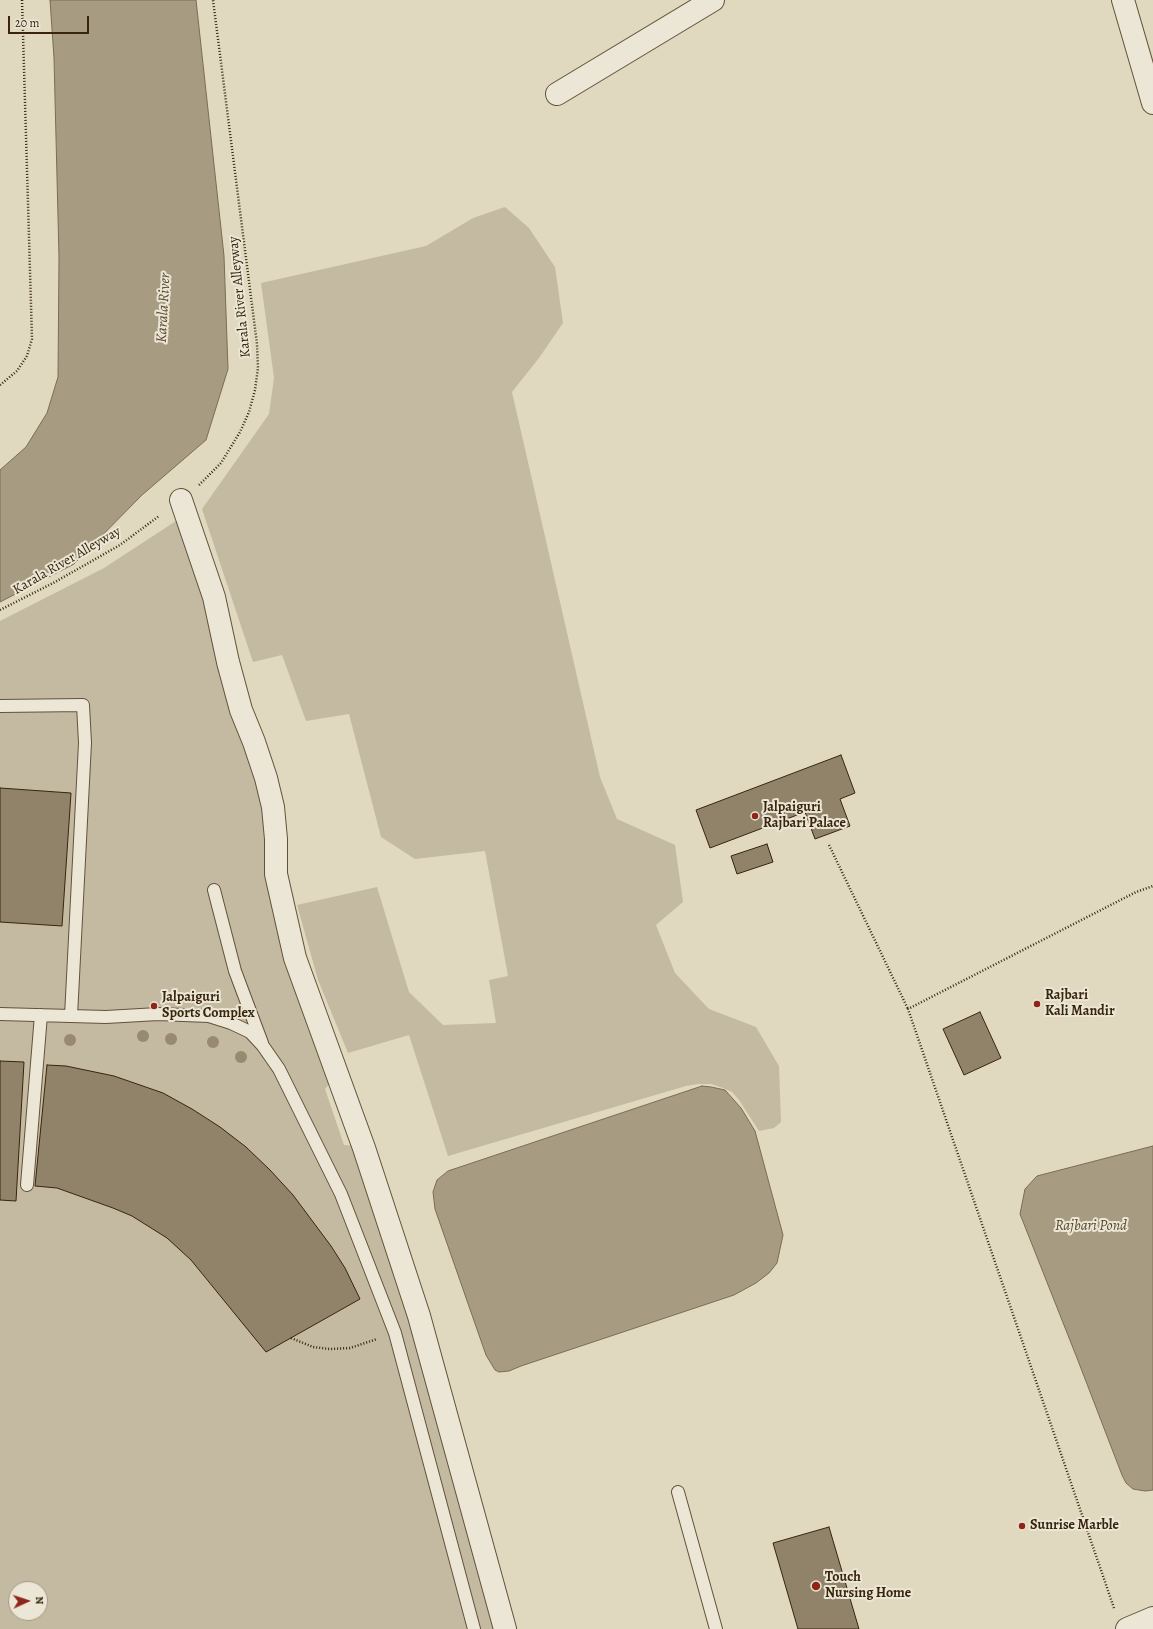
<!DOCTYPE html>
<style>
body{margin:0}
#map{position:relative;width:1153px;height:1629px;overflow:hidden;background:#e0d9bf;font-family:Alegreya,serif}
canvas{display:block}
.north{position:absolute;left:8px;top:1581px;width:40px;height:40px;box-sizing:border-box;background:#ebe6d5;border:1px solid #a49985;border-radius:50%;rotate:87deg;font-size:11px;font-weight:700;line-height:16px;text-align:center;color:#39250c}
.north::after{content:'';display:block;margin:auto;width:14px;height:18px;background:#8f2418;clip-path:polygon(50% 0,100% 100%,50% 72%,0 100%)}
.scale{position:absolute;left:8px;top:16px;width:81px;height:18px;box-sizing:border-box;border:2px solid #39250c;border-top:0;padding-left:5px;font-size:12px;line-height:14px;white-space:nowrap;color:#39250c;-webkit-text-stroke:3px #ebe6d5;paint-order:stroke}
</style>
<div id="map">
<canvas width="1153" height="1629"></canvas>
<div class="north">N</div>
<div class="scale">20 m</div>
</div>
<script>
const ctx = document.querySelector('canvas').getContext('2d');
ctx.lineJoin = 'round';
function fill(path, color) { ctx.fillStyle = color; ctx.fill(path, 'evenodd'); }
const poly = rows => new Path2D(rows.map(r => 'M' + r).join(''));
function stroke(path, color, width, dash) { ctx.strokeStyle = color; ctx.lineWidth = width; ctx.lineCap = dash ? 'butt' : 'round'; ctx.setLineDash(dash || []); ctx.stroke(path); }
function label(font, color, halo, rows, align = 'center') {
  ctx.font = font + ' Alegreya,serif'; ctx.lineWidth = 4; ctx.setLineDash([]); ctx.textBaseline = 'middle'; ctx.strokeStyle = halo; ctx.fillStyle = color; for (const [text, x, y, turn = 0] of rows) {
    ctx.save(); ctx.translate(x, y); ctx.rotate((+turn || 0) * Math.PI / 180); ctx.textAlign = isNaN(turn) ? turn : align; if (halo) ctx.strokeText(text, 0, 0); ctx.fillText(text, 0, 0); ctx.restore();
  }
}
const green = poly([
 [505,207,529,228,555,267,563,323,539,358,512,392,600,777,617,819,675,845,683,902,656,925,675,973,709,1009,756,1027,779,1066,781,1122,774,1128,759,1131,739,1100,732,1092,723,1088,711,1084,698,1084,686,1086,448,1156,409,1035,348,1053,318,980,297,905,377,887,409,992,443,1025,496,1023,489,980,508,976,485,851,415,859,381,837,349,714,306,721,282,655,253,662,202,509,269,414,274,378,261,283,426,246,473,218],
 [182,517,258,776,332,1081,325,1089,344,1145,355,1146,397,1260,498,1629,0,1629,0,621,104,568],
 [16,1589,40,1589,40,1613,16,1613]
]);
const water = poly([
 [50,0,196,0,224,256,228,369,206,440,142,495,74,564,0,602,0,470,26,447,47,413,58,377,59,257,54,58,50,0],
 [702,1086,711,1087,725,1090,741,1108,755,1131,783,1235,777,1263,769,1273,756,1283,734,1295,521,1366,509,1371,499,1372,495,1370,486,1355,435,1209,433,1192,437,1180,448,1171,702,1086],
 [1153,1146,1153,1490,1145,1491,1133,1489,1126,1483,1122,1475,1077,1358,1020,1214,1025,1189,1037,1176,1153,1146]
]);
const building = poly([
 [841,755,855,793,840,799,850,826,815,839,805,812,710,848,696,810,841,755],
 [0,788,71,793,62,926,0,922,0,788],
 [767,844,773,862,737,874,731,856,767,844],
 [980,1012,1001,1058,964,1075,943,1029,980,1012],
 [0,1061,24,1062,16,1201,0,1200,0,1061],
 [47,1065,66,1066,114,1076,163,1093,192,1109,220,1127,246,1147,270,1170,293,1195,331,1246,345,1268,360,1299,266,1352,191,1260,167,1238,132,1216,113,1208,57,1188,35,1186,47,1065],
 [829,1527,859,1629,798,1629,773,1543,829,1527]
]);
const path = poly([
 [0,385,17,371,27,356,32,339,22,0],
 [199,485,221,463,240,432,249,412,255,390,258,368,257,344,213,0],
 [0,610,55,582,120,545,159,516],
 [829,845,908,1009],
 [291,1338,313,1347,330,1349,350,1348,377,1339],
 [1114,1608,908,1009,1136,892,1153,886]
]);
const service = poly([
 [0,706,83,705,85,743,71,1016],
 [214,890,235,971,262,1043],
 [0,1014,106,1017,158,1014,209,1016,231,1023,250,1032,263,1046,279,1069,341,1194,395,1333,474,1629],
 [27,1185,41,1015],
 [678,1492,716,1629]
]);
const minor = poly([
 [1123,0,1153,103],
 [557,94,713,0],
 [181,500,214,597,228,662,241,710,254,742,266,778,273,807,276,839,276,874,295,958,364,1148,419,1316,505,1629]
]);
const tertiary = poly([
 [1127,1629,1153,1618]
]);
const trees = [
 [143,1036],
 [171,1039],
 [70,1040],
 [213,1042],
 [241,1057]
];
const markers = [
 [755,816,4,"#8f2418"],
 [1037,1004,4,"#8f2418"],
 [154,1006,4,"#8f2418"],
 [1022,1526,4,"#8f2418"],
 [816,1586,5,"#8f2418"]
];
const streetNames = [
 ["Karala River Alleyway",240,297,-96],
 ["Karala River Alleyway",67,561,-30]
];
const poiNames = [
 ["Jalpaiguri",763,808],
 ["Rajbari Palace",763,824],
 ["Rajbari",1045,996],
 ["Kali Mandir",1045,1012],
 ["Jalpaiguri",162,998],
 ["Sports Complex",162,1014],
 ["Sunrise Marble",1030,1526],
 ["Touch",825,1578],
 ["Nursing Home",825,1594]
];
const waterNames = [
 ["Karala River",164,308,-87],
 ["Rajbari Pond",1091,1226]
];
fill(green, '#c4baa1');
fill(water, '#a79c82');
stroke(water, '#7b6c53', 1);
fill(building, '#908369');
stroke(building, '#39250c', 1);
stroke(service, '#635239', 14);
stroke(minor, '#635239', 24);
stroke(tertiary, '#635239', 24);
stroke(path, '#39250c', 2.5, [1, 2]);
stroke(service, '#ebe6d5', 12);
stroke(minor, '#ebe6d5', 22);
stroke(tertiary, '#ebe6d5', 22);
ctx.fillStyle = '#978a71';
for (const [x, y] of trees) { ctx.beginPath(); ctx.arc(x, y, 6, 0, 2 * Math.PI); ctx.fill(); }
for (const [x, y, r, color] of markers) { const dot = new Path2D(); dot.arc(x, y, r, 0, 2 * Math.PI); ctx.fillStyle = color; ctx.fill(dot); stroke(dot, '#ebe6d5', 1.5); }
label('14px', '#39250c', '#ebe6d5', streetNames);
label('bold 14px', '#39250c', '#ebe6d5', poiNames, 'left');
label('italic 15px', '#5a492f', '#ebe6d5', waterNames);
</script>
